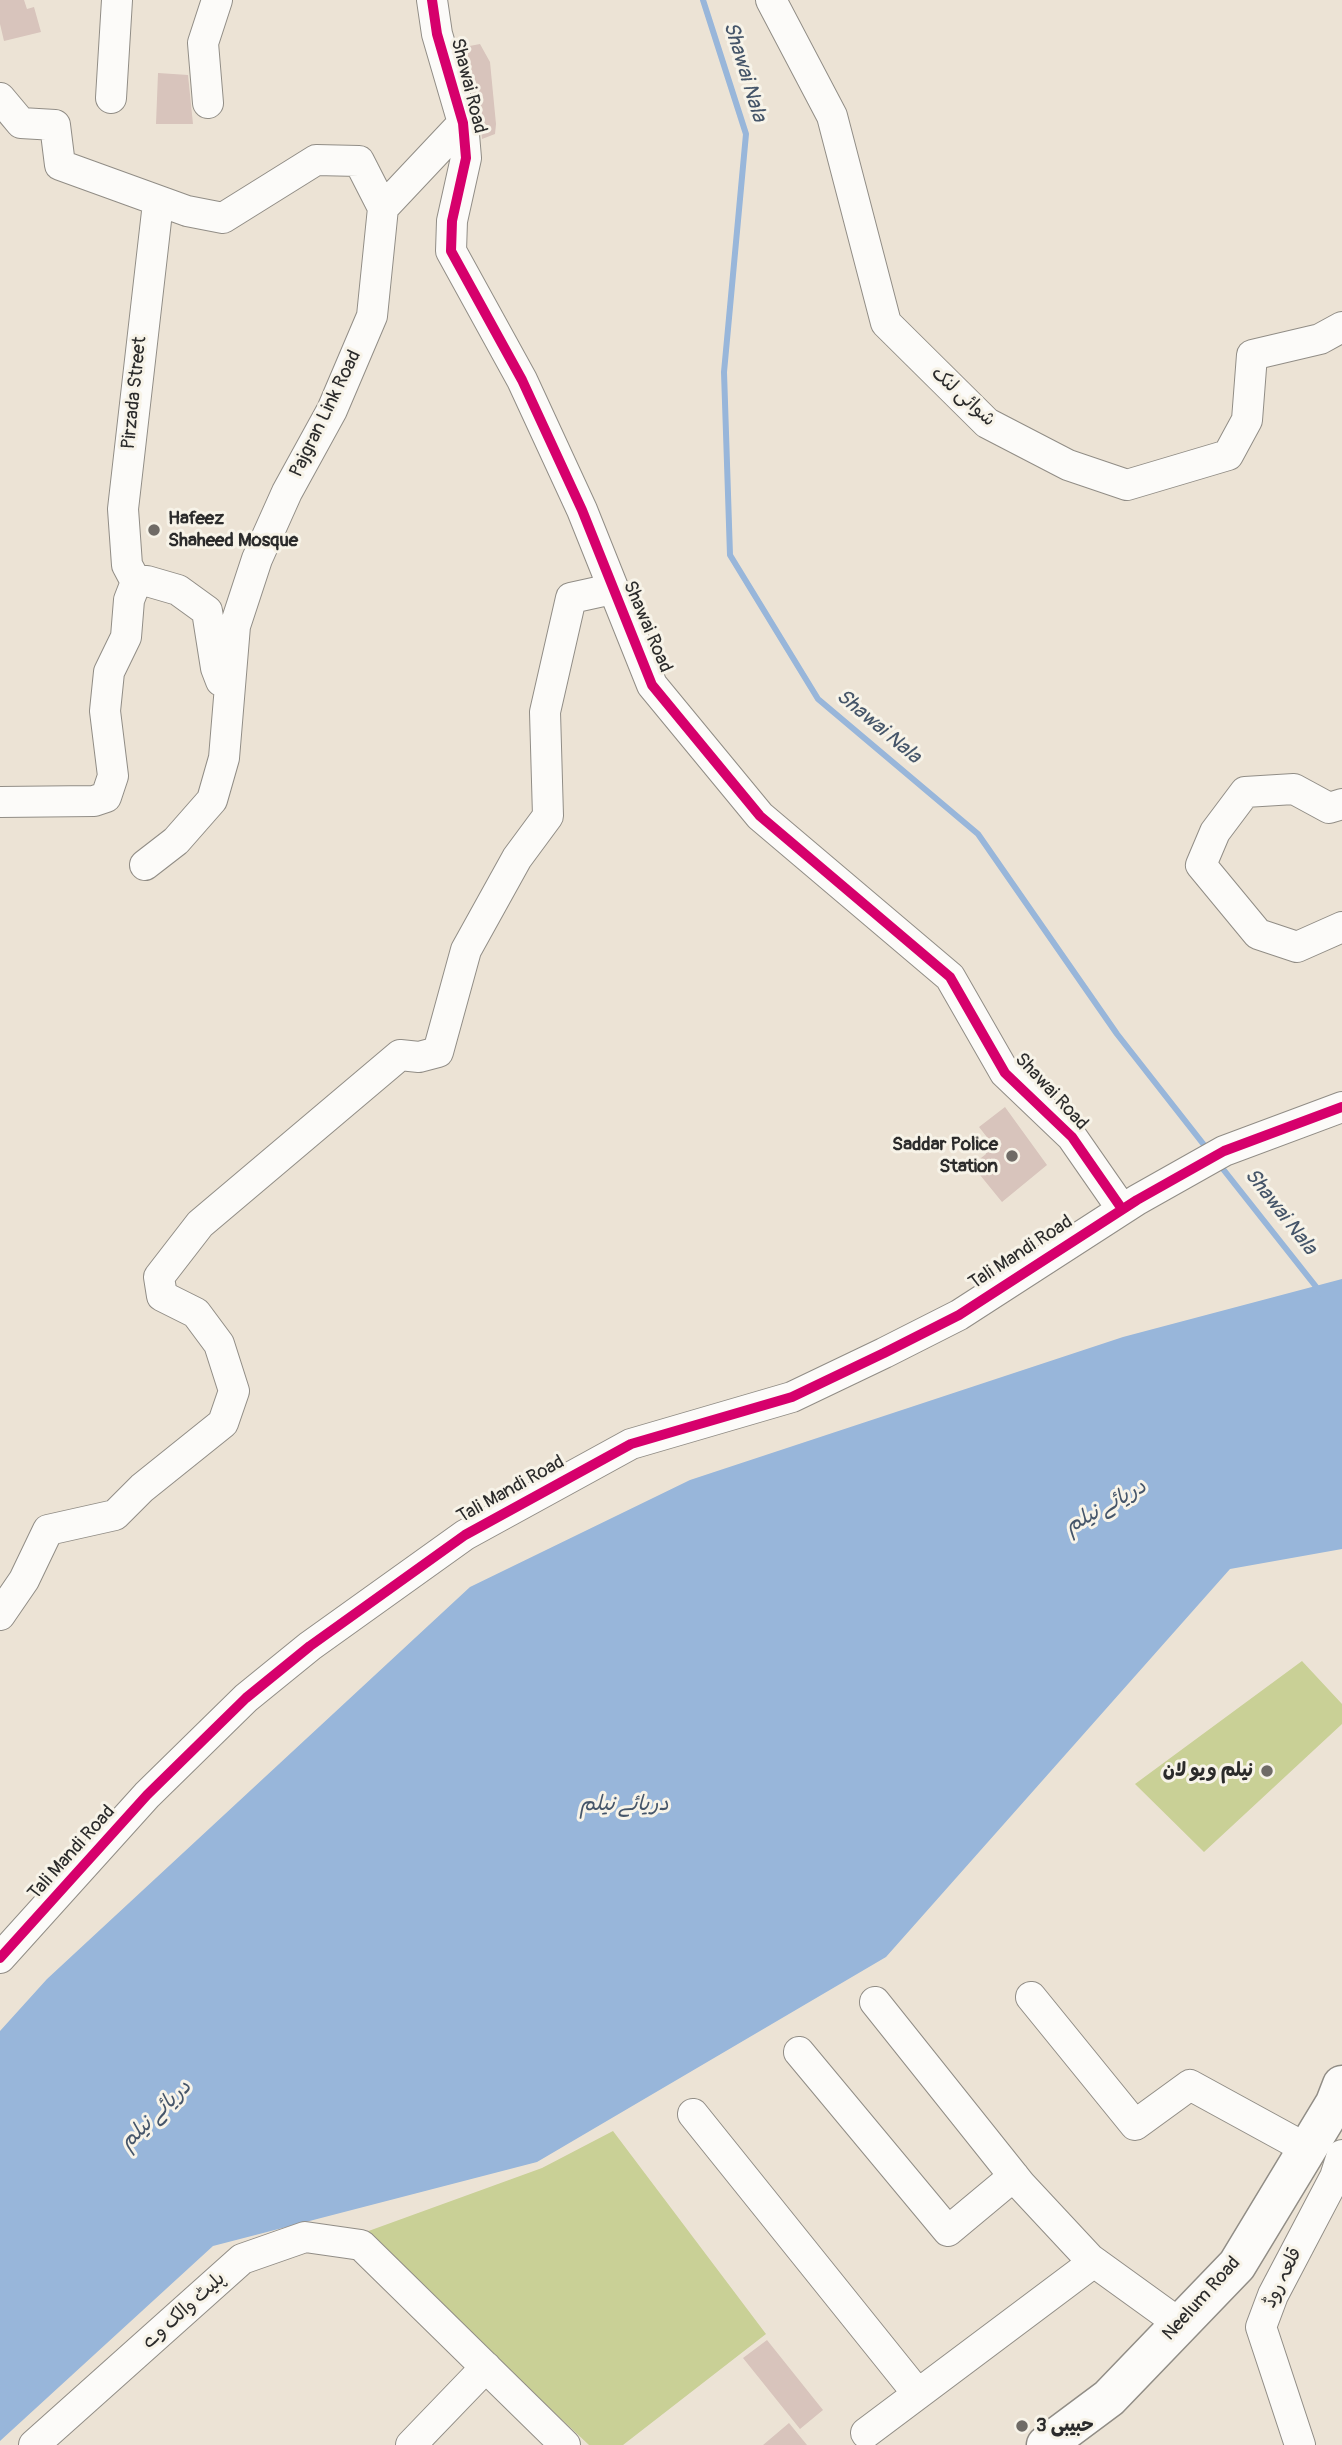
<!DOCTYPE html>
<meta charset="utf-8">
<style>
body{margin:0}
canvas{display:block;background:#ece3d5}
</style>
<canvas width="1342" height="2445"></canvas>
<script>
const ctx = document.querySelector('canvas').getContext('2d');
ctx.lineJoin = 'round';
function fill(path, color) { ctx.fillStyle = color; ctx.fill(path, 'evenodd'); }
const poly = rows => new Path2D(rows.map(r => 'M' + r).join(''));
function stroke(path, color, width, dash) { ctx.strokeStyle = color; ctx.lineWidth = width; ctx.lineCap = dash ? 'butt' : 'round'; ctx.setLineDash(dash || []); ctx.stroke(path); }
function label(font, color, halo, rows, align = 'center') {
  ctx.font = font + ' Pangolin,"Playpen Sans Arabic",sans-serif'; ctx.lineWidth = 6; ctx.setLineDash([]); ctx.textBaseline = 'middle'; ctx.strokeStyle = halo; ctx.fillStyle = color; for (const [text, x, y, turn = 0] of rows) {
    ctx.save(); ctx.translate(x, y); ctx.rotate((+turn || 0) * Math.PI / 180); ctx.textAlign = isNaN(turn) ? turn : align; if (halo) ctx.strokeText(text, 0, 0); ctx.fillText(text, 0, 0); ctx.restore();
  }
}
const green = poly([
 [1302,1661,1342,1704,1342,1724,1204,1852,1135,1784],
 [613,2131,766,2334,623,2445,589,2445,363,2233,542,2168]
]);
const water = poly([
 [1342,1279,1342,1549,1230,1569,886,1957,537,2162,213,2246,0,2441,0,2031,47,1979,470,1587,690,1480,1123,1337]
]);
const stream = poly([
 [703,0,746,134,724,372,730,555,818,699,978,834,1117,1034,1208,1150],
 [1219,1164,1321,1293]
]);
const building = poly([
 [0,0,24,0,27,9,34,7,41,32,4,41,0,24],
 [480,44,490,62,496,124,495,134,482,139,480,118,459,48],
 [158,73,188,75,193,124,156,124],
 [1005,1107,1047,1165,1002,1202,980,1175,987,1169,981,1158,986,1154,984,1146,990,1141,979,1127],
 [767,2340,823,2410,800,2429,743,2358],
 [789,2423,807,2445,763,2445]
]);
const minor = poly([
 [432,0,437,34,463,123,466,158,452,221,451,251,522,380,582,510,652,685,760,816,950,977,1005,1073,1072,1137,1122,1209],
 [771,0,832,116,886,323,987,423,1068,465,1127,485,1228,455,1247,420,1252,355,1320,339,1342,327],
 [0,98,21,123,55,125,60,165,187,211,223,218,316,160,359,161,383,208],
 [111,98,117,0],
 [208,103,203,43,217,0],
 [136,582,127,565,123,509,158,203],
 [0,802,94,801,106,797,113,776,105,711,109,672,126,637,129,600,136,582,147,581,178,590,207,611,216,668,221,681],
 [1342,804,1329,808,1294,789,1245,792,1215,832,1201,865,1258,934,1297,947,1342,927],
 [145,865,176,841,212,800,224,758,235,626,257,559,287,492,332,410,372,316,383,208,463,123],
 [0,1615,24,1580,48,1530,115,1515,142,1488,223,1423,234,1391,219,1344,196,1313,162,1296,159,1277,200,1224,400,1055,419,1057,438,1052,466,950,517,858,548,816,545,712,571,598,612,589],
 [0,1958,147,1795,246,1698,310,1646,465,1535,631,1444,792,1397,884,1353,959,1315,1137,1200,1224,1151,1342,1107],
 [1031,1997,1135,2125,1190,2085,1307,2149],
 [875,2002,1021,2185,1090,2259,1180,2324],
 [799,2052,948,2231,1014,2176],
 [693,2114,918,2394],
 [866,2433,1094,2262],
 [34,2445,242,2259,305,2237,361,2245,565,2445],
 [411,2445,486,2367],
 [1300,2445,1261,2327,1273,2295,1335,2177,1342,2155]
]);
const major = poly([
 [1046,2445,1109,2398,1237,2265,1335,2103,1342,2085]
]);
const cycleway = poly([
 [432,0,437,34,463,123,466,158,452,221,451,251,522,380,582,510,652,685,760,816,950,977,1005,1073,1072,1137,1122,1209],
 [0,1958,147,1795,246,1698,310,1646,465,1535,631,1444,792,1397,884,1353,959,1315,1137,1200,1224,1151,1342,1107]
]);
const markers = [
 [154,530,7,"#6f6b66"],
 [1012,1156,7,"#6f6b66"],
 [1267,1771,7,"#6f6b66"],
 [1022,2426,7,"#6f6b66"]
];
const streetNames = [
 ["Shawai Road",468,86,76],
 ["Pirzada Street",135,393,-84],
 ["شوائی لنک",963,397,42],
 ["Pajgran Link Road",326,414,-64],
 ["Shawai Road",647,627,67],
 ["Shawai Road",1051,1092,47],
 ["Tali Mandi Road",1021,1253,-33],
 ["Tali Mandi Road",511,1490,-29],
 ["Tali Mandi Road",72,1853,-48],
 ["قلعہ روڈ",1283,2278,-64],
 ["Neelum Road",1202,2299,-48],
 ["پلیٹ والک وے",184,2311,-42]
];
const poiNames = [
 ["Hafeez",168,519],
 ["Shaheed Mosque",168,541],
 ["Saddar Police",998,1145,"right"],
 ["Station",998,1167,"right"],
 ["نیلم ویو لان",1253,1771,"right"],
 ["حبیبی 3",1036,2426]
];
const waterNames = [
 ["Shawai Nala",744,72,73],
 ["Shawai Nala",878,727,40],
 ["Shawai Nala",1280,1212,52],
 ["دریائے نیلم",1106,1507,-29],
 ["دریائے نیلم",624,1805],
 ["دریائے نیلم",156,2115,-44]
];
fill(green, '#c9d096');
fill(water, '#98b6da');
stroke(stream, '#98b6da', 6);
fill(building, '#d8c4bc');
stroke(minor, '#918d86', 32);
stroke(major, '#918d86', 41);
stroke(minor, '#fcfbf9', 30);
stroke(major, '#fcfbf9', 38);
stroke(cycleway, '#d6006c', 10);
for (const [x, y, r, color] of markers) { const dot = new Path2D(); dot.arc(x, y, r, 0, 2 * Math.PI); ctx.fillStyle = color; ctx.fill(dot); stroke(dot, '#f7f3e8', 2.5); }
label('19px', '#2b2b2b', '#f7f3e8', streetNames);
label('bold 19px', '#2b2b2b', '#f7f3e8', poiNames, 'left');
label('italic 21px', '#455569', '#f7f3e8', waterNames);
</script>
